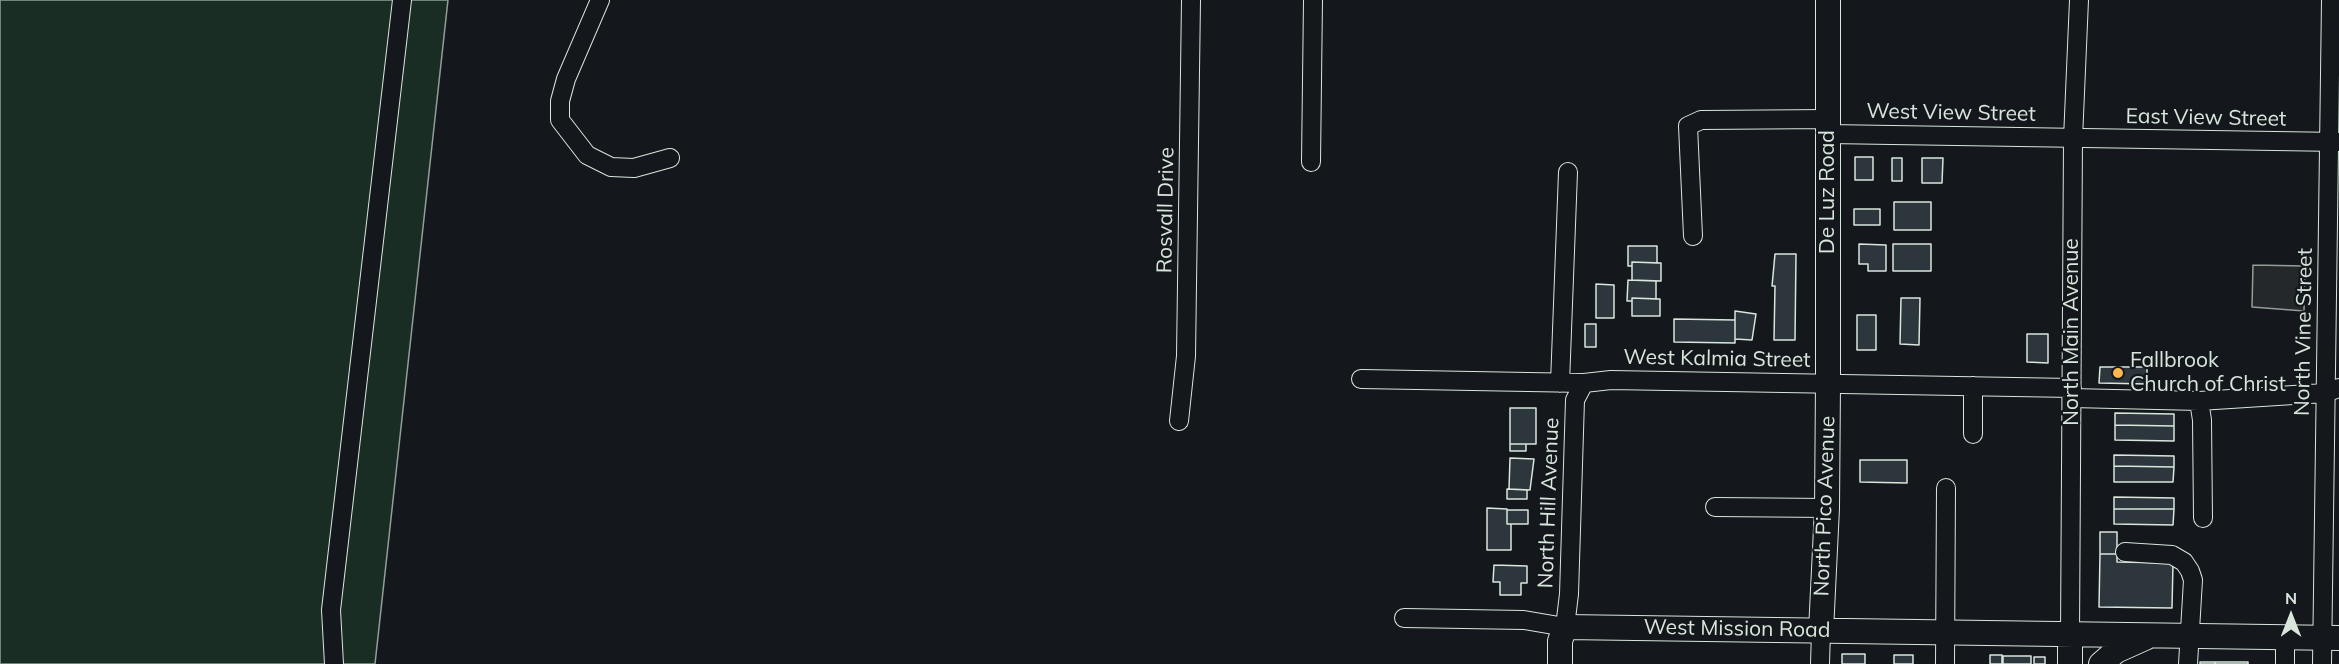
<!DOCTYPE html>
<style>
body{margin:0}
#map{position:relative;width:2339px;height:664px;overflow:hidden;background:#14181c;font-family:Mulish,sans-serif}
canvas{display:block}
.north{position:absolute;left:2261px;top:586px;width:60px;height:60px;-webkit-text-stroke:4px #14181c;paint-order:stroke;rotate:0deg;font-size:16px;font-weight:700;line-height:24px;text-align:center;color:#d8e6dc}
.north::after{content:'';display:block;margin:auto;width:21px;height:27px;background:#d8e6dc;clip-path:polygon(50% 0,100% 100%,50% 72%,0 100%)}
</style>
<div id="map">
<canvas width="2339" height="664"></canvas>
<div class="north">N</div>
</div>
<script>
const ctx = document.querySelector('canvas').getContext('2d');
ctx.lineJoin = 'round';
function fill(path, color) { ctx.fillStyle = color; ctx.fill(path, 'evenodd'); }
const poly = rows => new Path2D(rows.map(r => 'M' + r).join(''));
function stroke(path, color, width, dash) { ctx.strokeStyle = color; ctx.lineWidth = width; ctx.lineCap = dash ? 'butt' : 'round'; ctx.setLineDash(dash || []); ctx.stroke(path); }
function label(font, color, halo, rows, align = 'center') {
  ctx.font = font + ' Mulish,sans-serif'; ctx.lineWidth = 4.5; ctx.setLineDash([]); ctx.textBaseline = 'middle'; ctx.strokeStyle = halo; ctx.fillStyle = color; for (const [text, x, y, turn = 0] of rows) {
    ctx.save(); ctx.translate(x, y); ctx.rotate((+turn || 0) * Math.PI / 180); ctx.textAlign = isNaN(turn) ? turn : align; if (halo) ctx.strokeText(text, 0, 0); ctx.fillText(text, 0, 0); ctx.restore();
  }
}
const green = poly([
 [0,0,448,0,375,664,0,664,0,0]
]);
const parking = poly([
 [2253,265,2305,266,2304,311,2252,307,2253,265]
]);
const building = poly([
 [1855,157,1873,157,1873,180,1855,180,1855,157],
 [1892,158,1902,158,1902,181,1892,181,1892,158],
 [1922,158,1943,158,1942,183,1922,183,1922,158],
 [1894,202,1931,202,1931,230,1894,230,1894,202],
 [1854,209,1880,209,1880,225,1854,225,1854,209],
 [1859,244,1886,245,1886,271,1868,271,1868,264,1859,264,1859,244],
 [1893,244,1931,244,1931,271,1893,271,1893,244],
 [1628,246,1657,246,1657,263,1632,262,1632,266,1628,266,1628,246],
 [1775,254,1796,254,1795,340,1774,340,1775,286,1772,286,1775,254],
 [1632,262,1661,263,1661,281,1632,280,1632,262],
 [1628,280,1656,281,1656,299,1632,298,1632,301,1627,301,1628,280],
 [1596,284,1614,285,1614,318,1596,318,1596,284],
 [1632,298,1660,299,1660,316,1632,316,1632,298],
 [1901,298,1920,298,1919,345,1900,344,1901,298],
 [1735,311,1756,314,1752,340,1735,339,1735,311],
 [1857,315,1876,315,1876,350,1857,350,1857,315],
 [1674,319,1735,320,1735,343,1674,342,1674,319],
 [1585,324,1596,324,1596,347,1585,347,1585,324],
 [2027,334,2048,334,2048,363,2027,362,2027,334],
 [2100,367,2147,367,2147,384,2099,383,2100,367],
 [1510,408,1536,408,1536,444,1510,444,1510,408],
 [2115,413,2174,414,2174,426,2115,425,2115,413],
 [2115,425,2174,426,2174,441,2115,440,2115,425],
 [1510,444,1526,444,1526,451,1510,451,1510,444],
 [2114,455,2174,456,2174,467,2114,466,2114,455],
 [1510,458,1534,459,1530,490,1509,489,1510,458],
 [1860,460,1907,460,1907,483,1860,482,1860,460],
 [2114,466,2174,467,2173,482,2114,482,2114,466],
 [1507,489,1527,490,1527,499,1507,499,1507,489],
 [2114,497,2174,498,2174,509,2114,509,2114,497],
 [1487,508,1507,509,1507,524,1511,524,1511,550,1487,550,1487,508],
 [2114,509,2174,509,2173,525,2114,524,2114,509],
 [1507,510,1528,510,1528,524,1507,524,1507,510],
 [2100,532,2117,532,2117,554,2100,554,2100,532],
 [2100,554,2117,554,2117,562,2173,563,2172,608,2099,607,2100,554],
 [1494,565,1527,566,1527,583,1521,583,1521,595,1500,595,1500,582,1493,582,1494,565],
 [1842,654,1865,654,1865,664,1842,664,1842,654],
 [1894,655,1913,655,1913,664,1894,664,1894,655],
 [1990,655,2002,655,2002,664,1990,664,1990,655],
 [2003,656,2031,656,2031,664,2003,664,2003,656],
 [2034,657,2045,657,2045,664,2034,664,2034,657],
 [2200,662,2215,662,2215,664,2200,664,2200,662],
 [2215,662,2248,662,2248,664,2215,664,2215,662]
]);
const minor = poly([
 [600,0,566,79,560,101,560,120,587,155,611,167,634,168,670,158],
 [1828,134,2339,142],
 [1311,162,1313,0],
 [1693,236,1688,126,1701,120,1828,119],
 [1361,379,1584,383,1611,380,2072,388],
 [1560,383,1568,172],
 [2072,398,2199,401,2325,393,2339,388],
 [2199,401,2202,420,2203,518],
 [1179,421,1186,356,1191,0],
 [1973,434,1973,386],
 [1715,507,1827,508],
 [2125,552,2172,555,2184,562,2190,571,2193,580,2188,664],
 [1404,618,1524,620,1565,627,1569,594,1575,400,1584,383],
 [2070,634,2073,139,2079,0],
 [2285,637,2285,664],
 [334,664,331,610,402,0],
 [1820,664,1821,631],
 [1945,664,1946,488],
 [2322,664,2331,0]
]);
const major = poly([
 [1821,631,1827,508,1828,383,1828,0],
 [1560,664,1560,641,1565,627,2339,638],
 [2070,664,2070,634],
 [2101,664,2116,651,2145,638]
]);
const markers = [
 [2118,373,6,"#ffb74d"]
];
const streetNames = [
 ["West View Street",1951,113,1],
 ["East View Street",2206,118,1],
 ["De Luz Road",1828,192,-90],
 ["Rosvall Drive",1166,210,-89],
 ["North Main Avenue",2072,332,-90],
 ["North Vine Street",2304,332,-89],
 ["West Kalmia Street",1717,359,1],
 ["North Hill Avenue",1549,503,-88],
 ["North Pico Avenue",1825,506,-88],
 ["West Mission Road",1737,629,1]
];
const poiNames = [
 ["Fallbrook",2130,361],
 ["Church of Christ",2130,385]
];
fill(green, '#1a2d24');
stroke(green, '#939e99', 1.5);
fill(parking, '#24282b');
stroke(parking, '#939e99', 1.5);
fill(building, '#2c363c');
stroke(building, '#d8e6dc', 1.5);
stroke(minor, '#d8e6dc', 20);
stroke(major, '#d8e6dc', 26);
stroke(minor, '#14181c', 18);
stroke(major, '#14181c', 24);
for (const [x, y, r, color] of markers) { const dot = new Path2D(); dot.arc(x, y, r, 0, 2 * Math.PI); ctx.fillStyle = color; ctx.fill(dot); stroke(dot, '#14181c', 2); }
label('21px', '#d8e6dc', '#14181c', streetNames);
label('21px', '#d8e6dc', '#14181c', poiNames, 'left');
</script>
